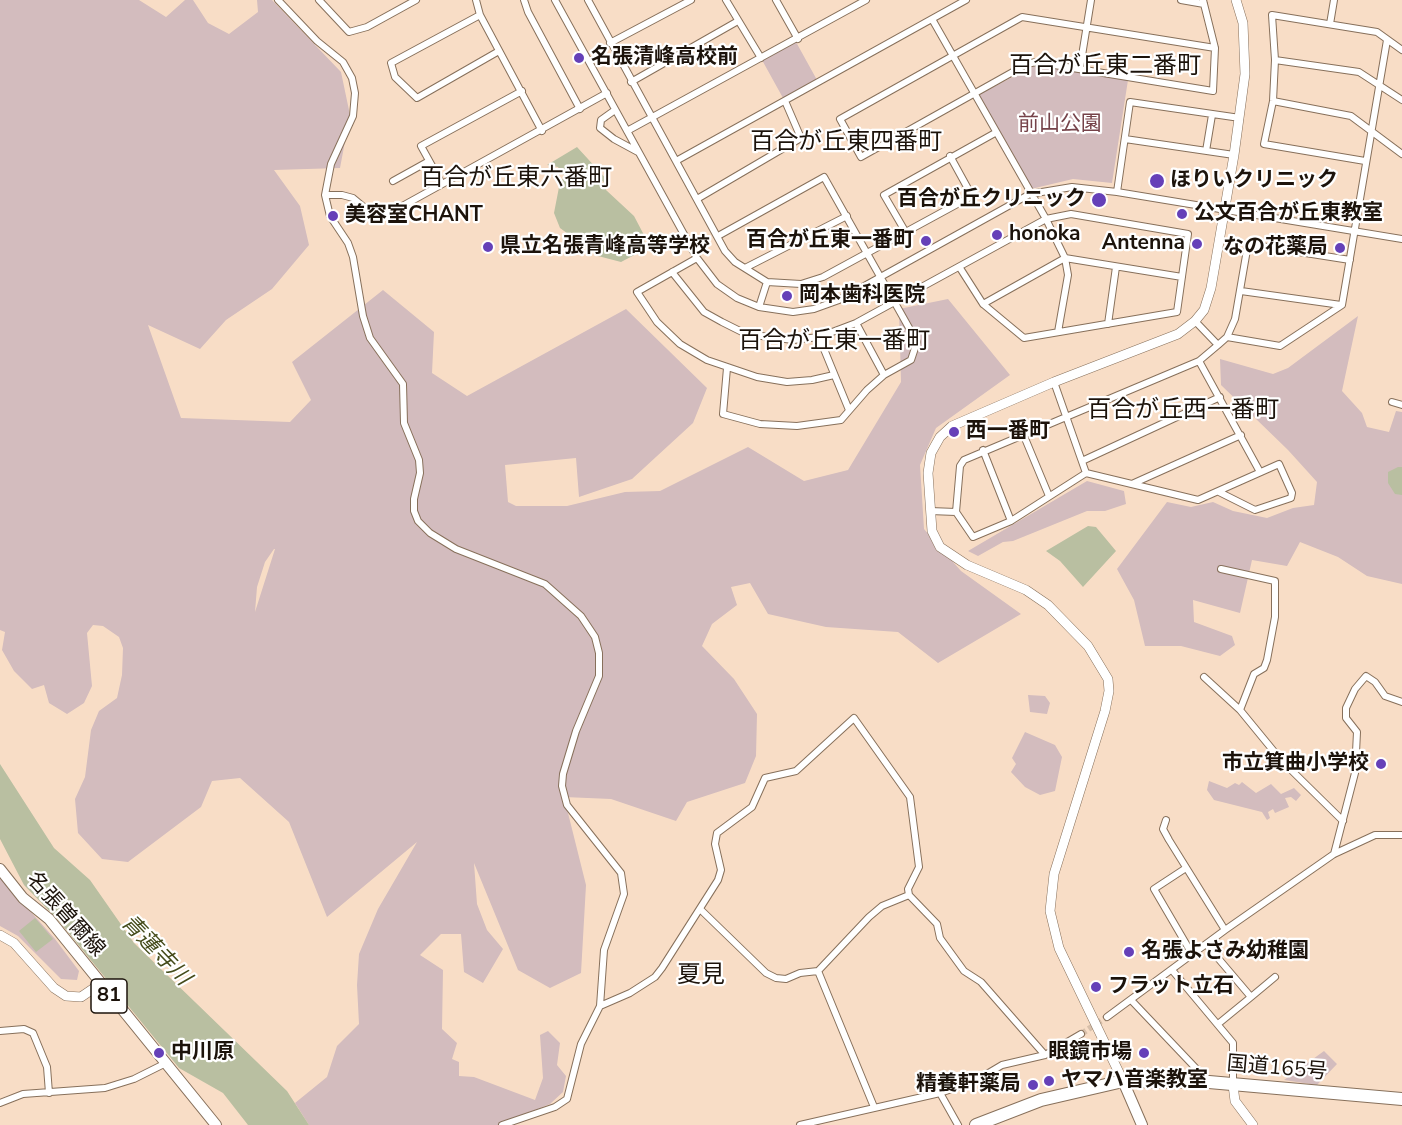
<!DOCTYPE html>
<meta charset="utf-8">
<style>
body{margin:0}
canvas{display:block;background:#f8ddc6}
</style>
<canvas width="1402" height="1125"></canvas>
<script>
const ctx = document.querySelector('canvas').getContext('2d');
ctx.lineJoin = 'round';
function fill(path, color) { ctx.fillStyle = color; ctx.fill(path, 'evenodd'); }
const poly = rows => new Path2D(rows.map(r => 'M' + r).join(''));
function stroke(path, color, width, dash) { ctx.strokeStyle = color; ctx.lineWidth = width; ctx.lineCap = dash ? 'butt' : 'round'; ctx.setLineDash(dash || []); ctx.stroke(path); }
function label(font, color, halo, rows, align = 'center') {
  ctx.font = font + ' "Nunito Sans","Noto Sans JP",sans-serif'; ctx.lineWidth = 4.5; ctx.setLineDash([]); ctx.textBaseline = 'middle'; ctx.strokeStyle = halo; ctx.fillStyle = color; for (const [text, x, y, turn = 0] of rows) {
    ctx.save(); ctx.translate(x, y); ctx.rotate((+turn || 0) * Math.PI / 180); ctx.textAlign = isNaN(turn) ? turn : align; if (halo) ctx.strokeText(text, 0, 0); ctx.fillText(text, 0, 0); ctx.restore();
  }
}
const green = poly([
 [0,0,139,0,166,17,185,0,193,0,208,23,229,34,258,12,257,0,272,0,341,72,350,115,340,168,274,170,300,206,309,245,272,289,226,320,200,349,148,325,181,418,290,422,311,400,292,362,383,290,434,332,432,373,467,396,626,309,707,388,693,423,632,479,579,497,576,458,505,465,508,502,516,506,567,506,625,492,660,491,748,447,804,481,848,470,901,382,899,309,948,299,1010,375,936,428,920,465,924,529,961,571,1021,614,938,663,898,632,826,627,768,614,750,583,731,587,737,605,712,624,702,646,734,679,757,714,756,756,745,783,687,802,676,821,611,799,564,797,586,885,581,973,550,988,518,970,474,863,477,904,487,930,503,949,483,983,464,972,461,934,441,934,420,955,443,970,442,1029,457,1043,452,1059,459,1062,459,1076,474,1077,535,1100,543,1078,540,1035,548,1031,560,1043,557,1065,566,1076,563,1092,550,1104,499,1125,309,1125,295,1103,327,1077,337,1046,359,1024,357,985,359,954,378,909,417,842,327,917,289,822,240,778,212,781,201,807,128,862,102,859,78,833,75,799,85,777,91,730,99,711,117,698,122,675,123,648,119,637,103,626,93,625,87,633,92,686,84,703,67,714,49,703,44,685,32,689,14,671,2,650,5,632,0,630],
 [274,549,275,549,255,612,257,587,265,562],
 [796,42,817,80,783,98,762,60],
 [1036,65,1128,80,1112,183,1073,179,1031,189,978,95],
 [1358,316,1342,391,1362,413,1367,427,1389,432,1396,411,1402,412,1402,584,1367,576,1338,557,1300,542,1287,566,1252,560,1240,613,1193,600,1194,622,1232,636,1235,645,1220,656,1181,646,1145,646,1134,600,1117,569,1167,502,1191,507,1213,502,1233,511,1267,518,1293,508,1314,505,1317,482,1288,450,1221,385,1220,359,1273,374,1288,368],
 [1087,481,1124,491,1126,504,1105,511,1087,511,1013,541,1003,542,978,556,968,551],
 [1028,695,1045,696,1050,703,1047,714,1030,712],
 [1025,732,1055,745,1062,757,1055,791,1040,795,1025,787,1011,772,1016,764,1012,758],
 [1209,781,1227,788,1235,783,1239,785,1242,782,1256,793,1271,784,1281,794,1294,788,1301,795,1296,801,1291,797,1285,798,1289,807,1275,813,1273,809,1268,812,1270,818,1267,820,1262,812,1214,800,1207,790],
 [0,877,55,939,79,971,77,980,61,979,18,936,0,926],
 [1324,1051,1337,1064,1317,1085,1284,1080]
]);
const water = poly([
 [577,147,610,183,608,185,585,169,563,175,558,167,547,165],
 [584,173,606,187,606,190,634,216,644,235,645,244,642,251,621,262,598,256,560,228,554,213,560,182,565,176],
 [1398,467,1402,467,1402,495,1395,494,1388,483,1388,472],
 [1088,526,1096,527,1116,551,1083,587,1060,561,1046,551],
 [0,764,54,848,90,880,134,943,287,1091,309,1125,248,1125,223,1093,179,1068,58,920,24,885,0,839],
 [35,918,53,939,36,952,19,931]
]);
const streetTunnel = poly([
 [1081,1034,1107,1017]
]);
const street = poly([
 [278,0,317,41,343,62,352,78,355,93,353,116,331,164,325,195,330,216,348,243,353,257,363,316,370,338,403,384,404,423,419,460,420,473,414,499,414,511,418,521,430,533,456,549,545,584,581,616,595,637,599,653,599,676,576,731,563,774,562,786,567,805,621,873,624,894,604,950,600,1006,581,1044,567,1099,555,1107,502,1125],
 [319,0,349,32,367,27,416,0],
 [476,0,480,15,542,131],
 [524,0,528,12,580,109],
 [555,0,697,258,717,284,737,298,759,307,793,312,814,309,839,300,1030,194,1072,187,1117,192,1402,239],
 [588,0,725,251,735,262,767,282,801,284,823,277,972,196,950,156],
 [726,0,761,58],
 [776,0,798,39],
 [1181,0,1204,4],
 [1203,0,1215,48,1213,91,1036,62,1027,64,861,157,840,119,1022,17,1215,48],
 [480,15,391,63,395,77,417,98,499,51],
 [932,19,1046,219,1065,258,1068,275,1058,332],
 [1330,24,1334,0],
 [610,43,691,0],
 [1275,60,1359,72,1402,100],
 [1080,68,1091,0],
 [631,82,738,21],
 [1273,101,1351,116,1402,154],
 [615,110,601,120,600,128,614,139,638,152],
 [627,131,866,0],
 [1125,139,1234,155],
 [1206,151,1212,115],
 [676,161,966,0],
 [1365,161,1264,144,1273,101,1275,60,1272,15,1377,32,1402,50],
 [393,181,429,161],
 [442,184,421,146,522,91],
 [1117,192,1130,102,1240,118],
 [325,195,342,195,353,198,371,213,380,216,388,214,607,93],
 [697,199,801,138,785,101],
 [905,231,884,195,995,133],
 [718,236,824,177,917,342,911,360,884,375,867,390,841,420,797,426,760,424,723,414,727,368],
 [697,258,637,292,657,322,680,344,707,360,757,377,787,382,812,380,834,375],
 [745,268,847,216],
 [672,272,704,312,722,322,746,334,793,340,819,337,856,323,1046,219,1071,214,1188,234,1177,312,1024,338,983,304,960,268],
 [1241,291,1341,305],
 [983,304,1065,258,1182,277],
 [759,307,767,282],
 [1195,321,1218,345,1227,337,1235,319,1248,244,1350,260],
 [856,323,884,375],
 [1108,324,1116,267],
 [819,337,849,410],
 [1227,337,1280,346,1342,305,1387,40],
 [1218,345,1199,361,964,460,960,466,956,512,973,537,1011,521,1086,473,1198,500,1279,464,1292,493,1291,498,1255,510,1219,492],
 [1199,361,1260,472],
 [1054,382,1086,473],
 [1392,402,1402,405],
 [1024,436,1049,496],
 [983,450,1011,521],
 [1082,461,1220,397],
 [1132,484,1241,435],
 [930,511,956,512],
 [1221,569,1275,581,1275,617,1267,660,1264,668,1254,674,1240,710,1281,760,1343,821],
 [1204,677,1240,710],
 [1166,820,1163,829,1169,840,1225,930],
 [1334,854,1355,773,1357,732,1346,718,1346,708,1355,689,1366,676,1375,682,1385,696,1402,702],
 [1186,868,1154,889,1192,954],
 [700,909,766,973,776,978,786,979,800,973,818,971,869,917,882,906,909,895],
 [1206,944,1251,997,1218,1024],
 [1172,970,1233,1043,1233,1084],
 [818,971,874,1107],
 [1251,997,1275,977],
 [1132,1001,1208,1081],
 [600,1006,630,993,655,977,662,968,718,880,721,870,715,844,717,833,752,807,765,778,796,771,854,718,910,797,919,867,908,889,909,895,937,924,940,938,964,971,981,982,1045,1055],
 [1107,1017,1225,930,1334,854,1375,835,1402,835],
 [0,1031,24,1029,33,1033,47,1067,49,1093],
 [940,1093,958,1125],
 [0,1103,23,1094,105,1088,134,1079,164,1064],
 [800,1125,940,1093,975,1081,1002,1065,1045,1055,1081,1034]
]);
const secondary = poly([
 [0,935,14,943,54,988,66,996,81,997,100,984],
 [1123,1081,1059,948,1050,911,1054,874,1105,711,1109,691,1108,679,1088,646,1048,605,1026,590,967,565,940,547,932,531,928,473,931,453,940,437,952,426,1054,382,1178,334,1195,321,1204,310,1211,288,1234,155,1245,74,1243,23,1236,0],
 [1233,1085,1235,1101,1253,1125]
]);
const primary = poly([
 [0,869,23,898,49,919,216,1125],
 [1123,1081,1142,1125]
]);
const highway = poly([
 [976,1125,1041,1100,1123,1081,1209,1082,1402,1099]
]);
const markers = [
 [579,58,6,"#6540b8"],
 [1157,181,8,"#6540b8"],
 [1099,200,8,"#6540b8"],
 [1182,214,6,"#6540b8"],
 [333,216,6,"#6540b8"],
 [997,235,6,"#6540b8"],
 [926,241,6,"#6540b8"],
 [1197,244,6,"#6540b8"],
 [488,247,6,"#6540b8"],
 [1340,248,6,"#6540b8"],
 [787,296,6,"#6540b8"],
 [954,432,6,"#6540b8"],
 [1381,764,6,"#6540b8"],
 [1129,952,6,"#6540b8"],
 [1096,987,6,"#6540b8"],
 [159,1053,6,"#6540b8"],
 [1144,1053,6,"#6540b8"],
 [1049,1081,6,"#6540b8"],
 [1033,1085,6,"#6540b8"]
];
const shields = [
 [109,996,36]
];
const shieldNames = [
 ["81",109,996]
];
const poiNames = [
 ["名張清峰高校前",591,58],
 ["ほりいクリニック",1170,181],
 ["百合が丘クリニック",1086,200,"right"],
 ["公文百合が丘東教室",1194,214],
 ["美容室CHANT",345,216],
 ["honoka",1009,235],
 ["百合が丘東一番町",914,241,"right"],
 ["Antenna",1185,244,"right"],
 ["県立名張青峰高等学校",500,247],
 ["なの花薬局",1328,248,"right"],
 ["岡本歯科医院",799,296],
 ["西一番町",966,432],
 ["市立箕曲小学校",1369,764,"right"],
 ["名張よさみ幼稚園",1141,952],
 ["フラット立石",1108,987],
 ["中川原",171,1053],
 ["眼鏡市場",1132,1053,"right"],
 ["ヤマハ音楽教室",1061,1081],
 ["精養軒薬局",1021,1085,"right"]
];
const parkNames = [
 ["前山公園",1060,125]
];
const streetNames = [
 ["名張曽爾線",65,915,48],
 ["国道165号",1277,1069,5]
];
const waterNames = [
 ["青蓮寺川",155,951,46]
];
const quarterNames = [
 ["百合が丘東二番町",1105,67],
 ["百合が丘東四番町",846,143],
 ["百合が丘東六番町",516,179],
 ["百合が丘東一番町",834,342],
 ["百合が丘西一番町",1183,411],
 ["夏見",701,976]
];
fill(green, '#d3bcbe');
fill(water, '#b9bfa1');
stroke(streetTunnel, '#d7bfaa', 6, [6, 3]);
stroke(street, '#87705b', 8);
stroke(secondary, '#87705b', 10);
stroke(primary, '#87705b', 12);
stroke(highway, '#87705b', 14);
stroke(street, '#fff', 6);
stroke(secondary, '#fff', 9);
stroke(primary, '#fff', 10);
stroke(highway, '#fff', 12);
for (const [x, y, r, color] of markers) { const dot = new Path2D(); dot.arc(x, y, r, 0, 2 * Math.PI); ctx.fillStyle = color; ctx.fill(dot); stroke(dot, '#fff', 2); }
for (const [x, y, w] of shields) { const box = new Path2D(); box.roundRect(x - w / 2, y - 17, w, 34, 4.5); ctx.fillStyle = '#fff'; ctx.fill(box); stroke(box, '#1c130b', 1.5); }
label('bold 20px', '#1c130b', null, shieldNames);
label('bold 21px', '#1c130b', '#fff', poiNames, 'left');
label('21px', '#754249', '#fff', parkNames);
label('21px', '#1c130b', '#fff', streetNames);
label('italic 22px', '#454b1a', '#fff', waterNames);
label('24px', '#1c130b', '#fff', quarterNames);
</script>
